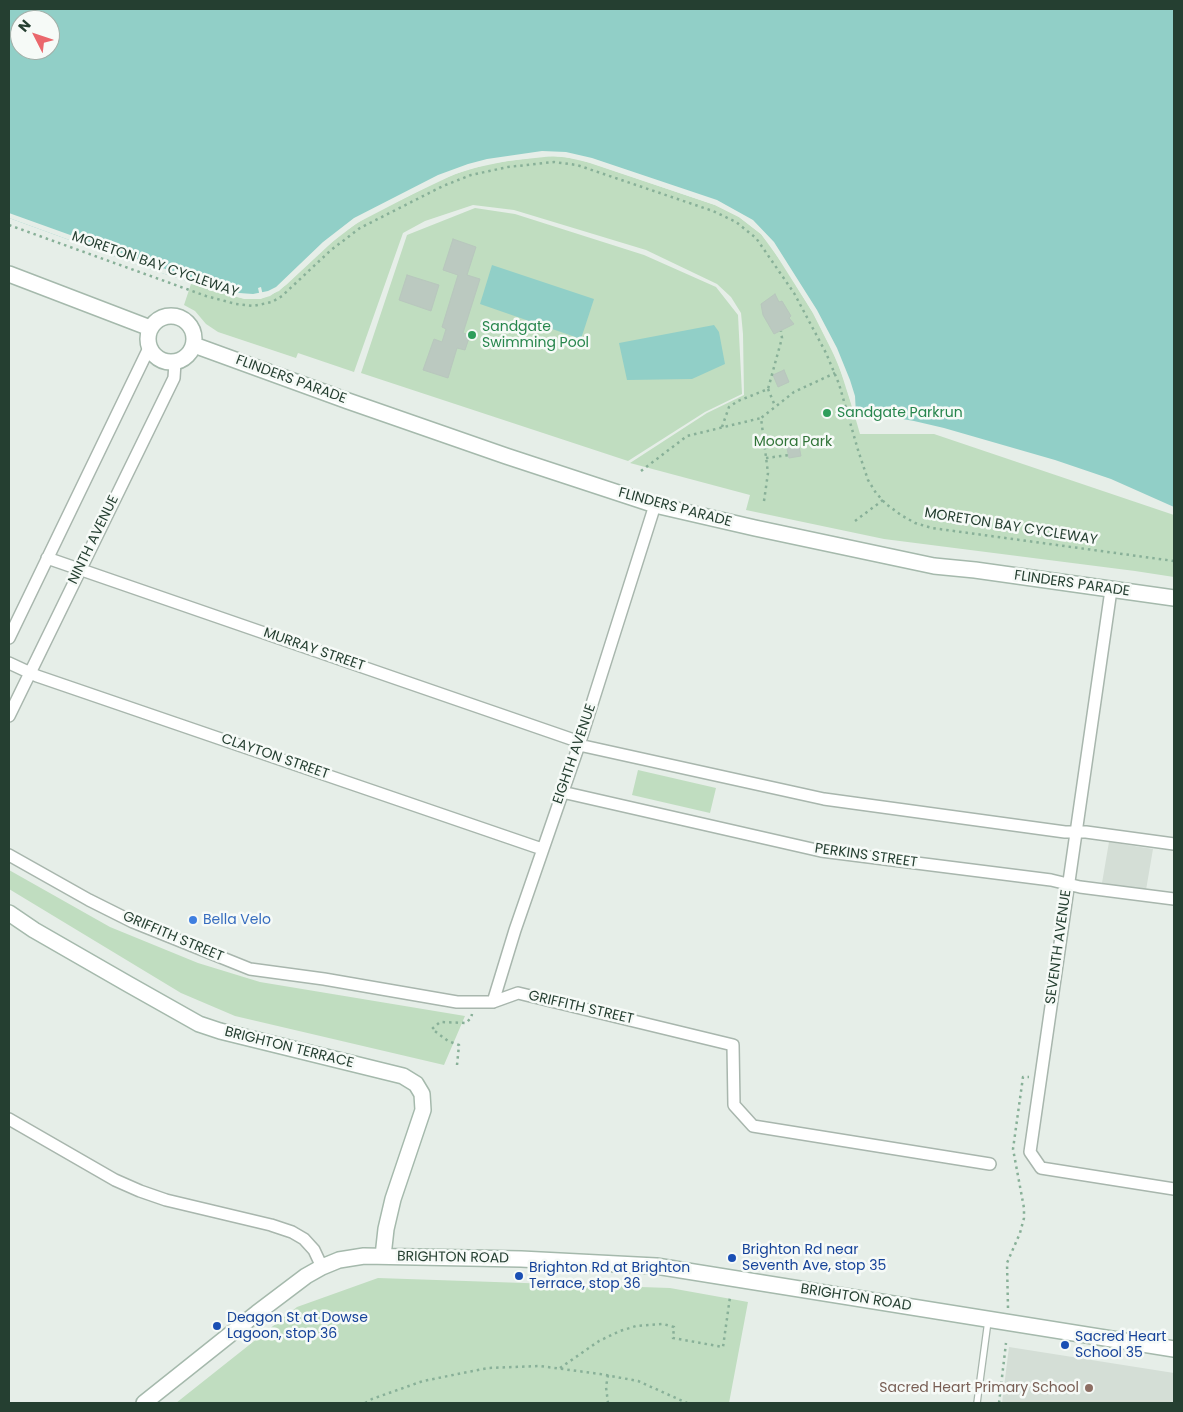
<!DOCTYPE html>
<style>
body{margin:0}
#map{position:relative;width:1183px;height:1412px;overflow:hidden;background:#e6eee8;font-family:Poppins,sans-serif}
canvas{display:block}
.frame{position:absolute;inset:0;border:10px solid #253f31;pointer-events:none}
.north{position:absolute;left:10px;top:10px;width:50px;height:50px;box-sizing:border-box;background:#f6faf7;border:1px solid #a2afa8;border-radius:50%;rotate:311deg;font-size:14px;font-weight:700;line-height:20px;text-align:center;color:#253f31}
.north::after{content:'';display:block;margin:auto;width:18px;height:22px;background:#ea676c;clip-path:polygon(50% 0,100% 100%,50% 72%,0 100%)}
</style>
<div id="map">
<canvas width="1183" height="1412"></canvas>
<div class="frame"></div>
<div class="north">N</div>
</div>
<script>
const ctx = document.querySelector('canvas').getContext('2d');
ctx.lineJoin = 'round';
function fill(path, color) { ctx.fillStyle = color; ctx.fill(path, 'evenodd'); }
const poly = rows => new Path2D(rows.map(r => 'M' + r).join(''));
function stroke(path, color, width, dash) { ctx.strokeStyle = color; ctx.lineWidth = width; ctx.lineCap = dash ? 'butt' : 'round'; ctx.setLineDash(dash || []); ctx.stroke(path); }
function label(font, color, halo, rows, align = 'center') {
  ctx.font = font + ' Poppins,sans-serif'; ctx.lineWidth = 5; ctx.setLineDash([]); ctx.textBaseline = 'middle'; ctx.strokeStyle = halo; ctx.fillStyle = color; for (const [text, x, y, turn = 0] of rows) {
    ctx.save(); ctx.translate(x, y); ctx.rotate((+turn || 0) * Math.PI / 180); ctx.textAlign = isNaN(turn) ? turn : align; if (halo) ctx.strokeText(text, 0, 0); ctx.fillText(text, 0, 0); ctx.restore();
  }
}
const built = poly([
 [1109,842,1153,849,1146,890,1102,883],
 [1009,1347,1174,1373,1174,1403,1002,1403]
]);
const green = poly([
 [543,156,565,157,591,163,715,205,739,217,761,234,770,245,813,313,832,350,845,382,860,434,934,434,1174,515,1174,577,1135,571,884,539,746,510,750,495,630,463,707,413,744,395,743,334,741,313,731,297,717,284,646,250,514,210,473,205,425,221,403,233,354,372,298,353,296,358,218,332,206,324,195,311,184,305,191,284,245,299,260,299,270,296,286,285,342,233,373,213,455,174,488,164],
 [475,208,515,214,644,255,716,287,738,315,742,394,705,412,628,461,361,373,407,235],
 [638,770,716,788,710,813,632,795],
 [9,870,110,927,198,963,260,982,465,1016,444,1065,235,1016,181,993,9,889],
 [378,1278,670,1288,748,1302,729,1403,176,1403,297,1307]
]);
const water = poly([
 [9,9,1174,9,1174,507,1111,479,1055,460,944,428,914,421,856,411,840,362,801,289,762,233,728,208,591,161,565,155,507,159,454,172,373,211,340,232,285,283,263,296,261,287,258,288,260,297,209,288,149,269,9,218],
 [20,20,50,20,50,50,20,50],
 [492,265,594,299,581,339,480,304],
 [714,325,719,332,725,364,692,379,627,380,619,343]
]);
const pier = poly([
 [542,151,566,152,592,158,717,200,753,220,774,242,817,310,837,348,850,380,855,396,856,414,854,413,838,363,813,313,785,267,761,234,739,217,715,205,578,159,554,156,507,161,469,169,440,180,357,223,327,246,279,291,260,299,245,299,208,290,208,288,149,269,9,218,9,213,151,264,180,274,182,269,188,271,187,276,239,293,253,294,268,291,276,287,323,242,354,218,438,175,468,164,487,159]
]);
const building = poly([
 [453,239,476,247,467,275,480,279,463,333,470,335,465,350,457,348,448,378,423,370,434,339,442,342,446,329,442,327,458,275,443,270,453,239],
 [407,275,439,285,431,311,399,300,407,275],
 [775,294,779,302,782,301,791,316,789,318,794,324,774,334,763,315,761,304,775,294],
 [784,370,789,382,778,387,773,375,784,370],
 [798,441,801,456,789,458,786,443,798,441]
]);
const path = poly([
 [9,225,206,296,236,304,253,306,272,302,282,296,331,250,360,228,443,186,471,175,508,167,554,162,577,165,713,211,736,222,756,238,794,293,826,353,839,384,858,450,868,480,876,493,886,504,901,515,915,523,932,528,1174,561],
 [768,389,775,406],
 [722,427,729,407,738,401,768,389,782,338,781,331],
 [766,458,789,455],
 [641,471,687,436,761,418],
 [764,501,768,473,761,418,794,392,835,373],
 [855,521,883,500],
 [457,1065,459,1045,448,1041,432,1029,440,1022,466,1023,471,1018,472,1014],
 [1008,1308,1007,1263,1020,1233,1024,1218,1024,1208,1013,1149,1023,1077,1029,1077],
 [560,1368,599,1341,620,1331,636,1326,663,1324,674,1327,673,1338,723,1347,730,1297],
 [608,1375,606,1387,608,1403],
 [365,1403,372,1399,423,1381,488,1368,540,1366,600,1374,638,1381,687,1403],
 [999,1403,1006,1343]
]);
const lane = poly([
 [977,1403,988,1321]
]);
const street = poly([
 [47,558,574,740,579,745,824,799,1065,832,1086,832,1174,844],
 [1111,590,1030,1152,1041,1168,1174,1189],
 [9,638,149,348],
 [9,663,37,676,542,849],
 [9,716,174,378,175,362],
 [562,792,821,851,1051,880,1080,887,1174,899],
 [9,855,89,900,133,922,250,969,324,979,457,1002,493,1002,518,993,733,1045,734,1105,753,1126,990,1164],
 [493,1002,515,930,579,745,655,505],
 [9,1119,115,1180,140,1191,166,1200,271,1225,292,1232,304,1239,314,1250,322,1267]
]);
const secondary = poly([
 [9,274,150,328],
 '148 339a23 23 0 1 1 46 0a23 23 0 1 1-46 0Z',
 [194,345,348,401,506,456,655,505,755,528,934,566,975,570,1174,598],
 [9,913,34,930,128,984,199,1024,220,1031,403,1076,416,1084,422,1094,423,1110,393,1199,386,1229,383,1256],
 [144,1403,257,1313,306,1276,322,1267,339,1260,364,1256,521,1259,656,1266,1174,1349]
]);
const markers = [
 [472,335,5,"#2e9e5b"],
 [827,413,5,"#2e9e5b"],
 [193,920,5,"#3f7fe0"],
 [732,1258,5,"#1a4fb4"],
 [519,1276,5,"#1a4fb4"],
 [217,1326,5,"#1a4fb4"],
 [1065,1345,5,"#1a4fb4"],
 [1089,1388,5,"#8d6e63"]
];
const streetNames = [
 ["MORETON BAY CYCLEWAY",155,265,19],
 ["FLINDERS PARADE",291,380,20],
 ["FLINDERS PARADE",675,508,15],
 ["MORETON BAY CYCLEWAY",1011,527,9],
 ["NINTH AVENUE",94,540,-64],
 ["FLINDERS PARADE",1072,584,8],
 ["MURRAY STREET",314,650,19],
 ["EIGHTH AVENUE",575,754,-71],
 ["CLAYTON STREET",275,757,19],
 ["PERKINS STREET",866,856,8],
 ["GRIFFITH STREET",173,937,23],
 ["SEVENTH AVENUE",1059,947,-82],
 ["GRIFFITH STREET",581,1008,13],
 ["BRIGHTON TERRACE",289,1048,14],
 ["BRIGHTON ROAD",453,1258,1],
 ["BRIGHTON ROAD",856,1298,9]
];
const leisureNames = [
 ["Sandgate",482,327],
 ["Swimming Pool",482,343],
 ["Sandgate Parkrun",837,413]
];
const parkNames = [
 ["Moora Park",793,442]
];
const shopNames = [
 ["Bella Velo",203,920]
];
const transitNames = [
 ["Brighton Rd near",742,1250],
 ["Seventh Ave, stop 35",742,1266],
 ["Brighton Rd at Brighton",529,1268],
 ["Terrace, stop 36",529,1284],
 ["Deagon St at Dowse",227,1318],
 ["Lagoon, stop 36",227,1334],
 ["Sacred Heart",1075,1337],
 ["School 35",1075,1353]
];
const educationNames = [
 ["Sacred Heart Primary School",1079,1388]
];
fill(built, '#d4ded6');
fill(green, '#c0ddc0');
fill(water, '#91cfc7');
fill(pier, '#e6eee8');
fill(building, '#bbc9c0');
stroke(building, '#b8c7bd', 1);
stroke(lane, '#a8b6ad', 8);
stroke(street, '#a8b6ad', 14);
stroke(secondary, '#a5b9ac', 18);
stroke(path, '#88b098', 2.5, [2.5, 4]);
stroke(lane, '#fff', 5.5);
stroke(street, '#fff', 11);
stroke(secondary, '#fff', 15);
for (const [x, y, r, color] of markers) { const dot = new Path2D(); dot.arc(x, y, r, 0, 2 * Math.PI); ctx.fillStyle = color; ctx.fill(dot); stroke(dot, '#f6faf7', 2); }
label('14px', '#253f31', '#f6faf7', streetNames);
label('14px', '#27864d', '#f6faf7', leisureNames, 'left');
label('14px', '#317438', '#f6faf7', parkNames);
label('14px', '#366cbe', '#f6faf7', shopNames, 'left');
label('14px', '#164399', '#f6faf7', transitNames, 'left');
label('14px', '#785e54', '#f6faf7', educationNames, 'right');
</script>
